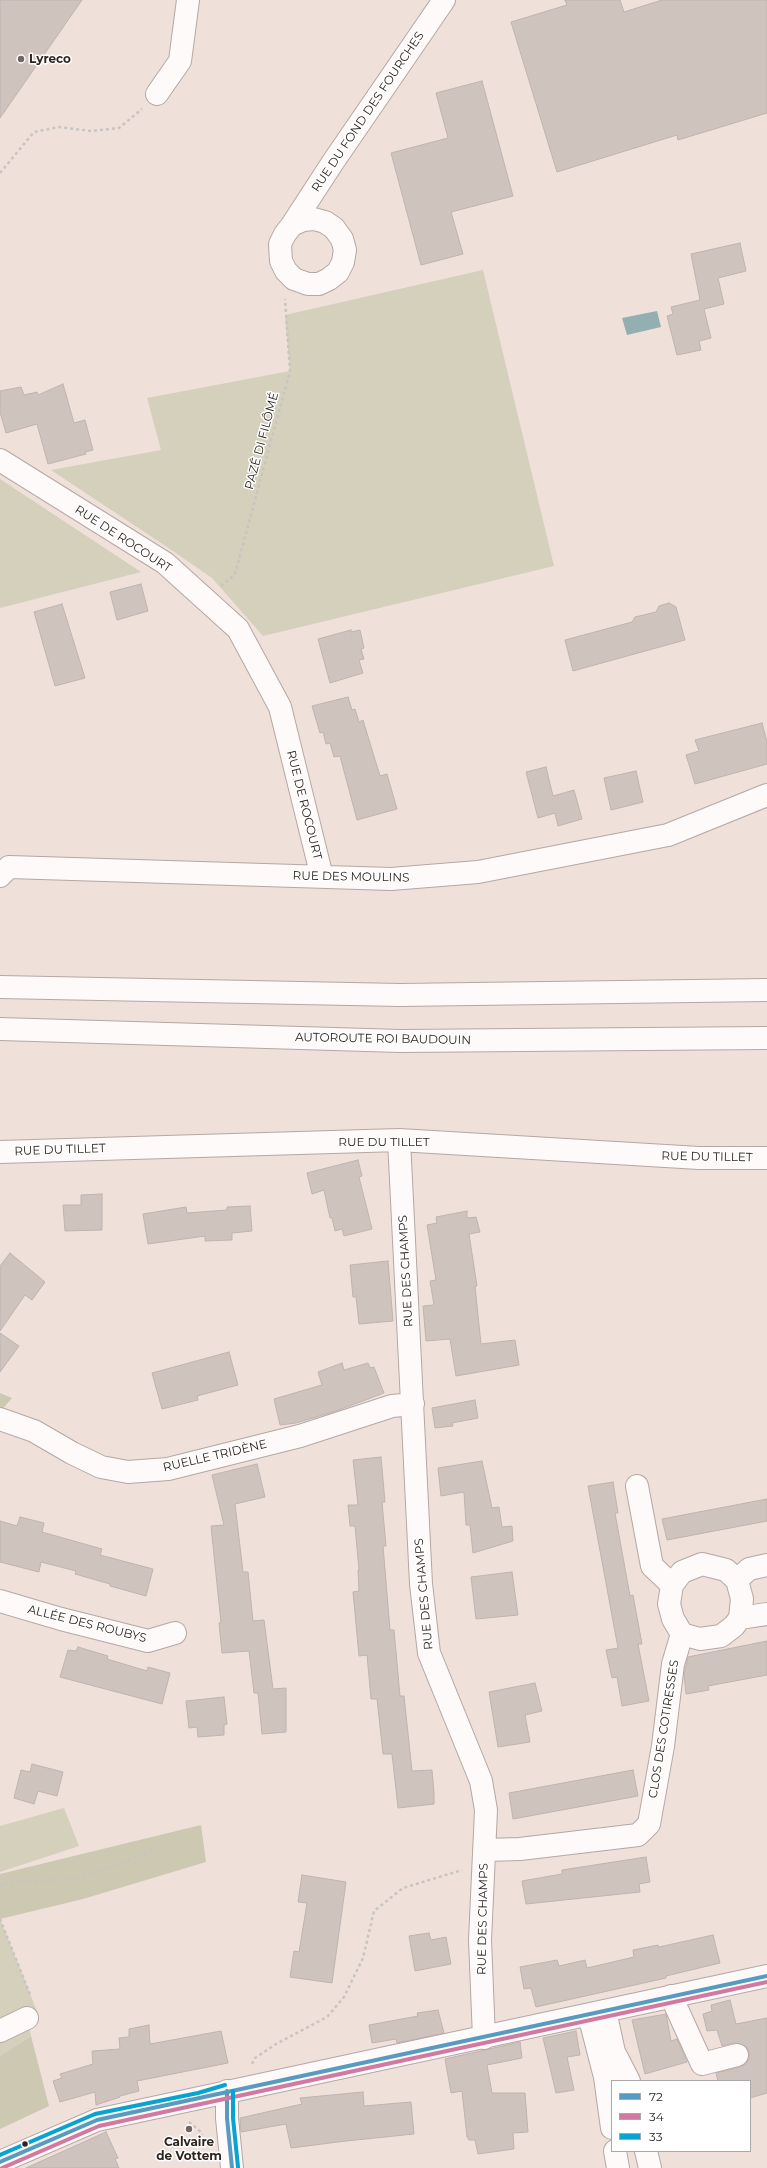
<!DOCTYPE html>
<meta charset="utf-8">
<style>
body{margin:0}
#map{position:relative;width:767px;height:2168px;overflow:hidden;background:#efe0da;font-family:Montserrat,sans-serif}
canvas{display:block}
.legend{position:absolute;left:611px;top:2080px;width:140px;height:72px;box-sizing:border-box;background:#fff;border:1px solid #aba7a6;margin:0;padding:5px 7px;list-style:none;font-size:12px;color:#2d2420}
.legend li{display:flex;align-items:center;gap:8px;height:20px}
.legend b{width:20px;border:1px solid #aba7a6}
</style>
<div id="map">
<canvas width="767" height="2168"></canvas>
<ul class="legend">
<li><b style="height:5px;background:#589bc1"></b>72</li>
<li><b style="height:5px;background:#d379a0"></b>34</li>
<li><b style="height:5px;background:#07a3d2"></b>33</li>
</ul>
</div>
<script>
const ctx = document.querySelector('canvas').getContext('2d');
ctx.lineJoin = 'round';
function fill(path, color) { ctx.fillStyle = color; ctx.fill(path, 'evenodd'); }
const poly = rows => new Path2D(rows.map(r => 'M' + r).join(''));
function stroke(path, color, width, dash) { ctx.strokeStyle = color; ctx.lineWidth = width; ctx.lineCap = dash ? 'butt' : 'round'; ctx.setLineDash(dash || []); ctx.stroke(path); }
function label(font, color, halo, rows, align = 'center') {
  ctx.font = font + ' Montserrat,sans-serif'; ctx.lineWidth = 3; ctx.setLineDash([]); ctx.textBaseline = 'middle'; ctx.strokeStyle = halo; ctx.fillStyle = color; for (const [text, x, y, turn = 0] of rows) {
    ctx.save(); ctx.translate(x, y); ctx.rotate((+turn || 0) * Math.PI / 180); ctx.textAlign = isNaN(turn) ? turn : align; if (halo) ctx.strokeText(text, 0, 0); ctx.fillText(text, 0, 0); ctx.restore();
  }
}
const green = poly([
 [483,270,554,566,263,636,212,578,173,551,51,470,161,450,147,398,290,371,285,315],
 [0,479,141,572,0,608],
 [64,1808,79,1846,0,1872,0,1826],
 [0,1919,37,2011,27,2018,31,2036,0,2056]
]);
const forest = poly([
 [0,1393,12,1398,0,1412],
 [201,1825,206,1862,83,1899,0,1919,0,1874],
 [31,2036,49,2106,0,2129,0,2056]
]);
const water = poly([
 [657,311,661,327,627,335,622,318]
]);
const building = poly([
 [0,0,82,0,0,118,0,0],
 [565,0,620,0,624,12,662,0,767,0,767,113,678,140,677,135,557,172,511,22,567,5,565,0],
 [482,81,513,196,451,212,463,254,421,265,391,153,448,138,436,93,482,81],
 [740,243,746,271,718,278,724,304,704,309,711,338,699,341,701,350,677,355,667,316,673,314,671,307,700,300,691,254,740,243],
 [63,384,74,423,85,420,93,450,85,452,86,454,48,464,37,424,6,433,0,412,0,391,21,387,24,395,37,392,38,395,63,384],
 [141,584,148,611,117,620,110,592,141,584],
 [669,603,676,607,685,640,573,671,565,640,632,622,635,617,656,612,659,606,669,603],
 [62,604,85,678,55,686,34,612,62,604],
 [351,630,351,632,360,630,364,648,361,649,364,659,359,660,363,673,330,683,318,639,351,630],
 [348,697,352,710,355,709,359,722,363,720,380,776,387,774,397,809,357,820,340,756,334,757,330,743,326,744,323,732,320,733,312,706,348,697],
 [762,723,767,742,767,764,695,784,686,755,699,751,695,740,762,723],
 [546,767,553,796,574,790,582,819,558,826,555,813,538,818,526,772,546,767],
 [636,771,643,802,611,810,604,778,636,771],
 [358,1160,362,1176,359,1177,372,1229,344,1236,342,1229,335,1231,332,1218,330,1218,324,1190,312,1194,307,1173,358,1160],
 [102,1194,102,1230,65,1231,63,1205,81,1205,81,1195,102,1194],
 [250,1206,252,1231,232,1233,232,1240,205,1241,205,1236,148,1244,143,1214,186,1207,187,1213,227,1210,227,1207,250,1206],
 [467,1211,467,1218,476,1217,480,1232,469,1234,477,1286,475,1286,481,1344,515,1340,519,1365,456,1376,450,1339,426,1341,423,1306,434,1305,430,1281,436,1280,427,1225,437,1223,436,1217,467,1211],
 [10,1253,45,1282,32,1300,25,1295,0,1331,0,1266,10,1253],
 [388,1261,393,1321,359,1324,356,1297,353,1297,350,1265,388,1261],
 [0,1333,19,1346,0,1372,0,1333],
 [229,1352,238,1385,197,1396,198,1400,162,1409,152,1373,229,1352],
 [342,1363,344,1370,368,1363,370,1368,374,1367,384,1393,336,1411,296,1423,280,1425,274,1399,322,1385,318,1372,342,1363],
 [475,1400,478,1418,452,1423,453,1426,435,1428,432,1408,475,1400],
 [381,1457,385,1502,382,1502,386,1546,383,1546,390,1630,394,1630,400,1696,404,1696,412,1771,432,1770,434,1793,434,1804,398,1808,392,1754,383,1754,377,1699,371,1699,367,1655,359,1656,353,1592,359,1591,358,1570,359,1570,355,1526,350,1526,348,1505,358,1505,353,1460,381,1457],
 [482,1461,492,1508,499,1507,502,1527,512,1526,513,1541,473,1553,470,1525,466,1525,464,1492,441,1496,438,1468,482,1461],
 [257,1464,265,1497,235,1504,243,1572,248,1572,253,1621,264,1620,273,1689,286,1688,286,1732,262,1734,258,1693,254,1693,249,1651,222,1653,219,1623,221,1623,211,1526,224,1525,212,1475,257,1464],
 [613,1482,618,1513,615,1513,630,1596,633,1595,642,1644,638,1644,649,1701,622,1706,617,1677,612,1678,606,1650,618,1648,588,1486,613,1482],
 [767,1499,767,1521,667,1540,662,1519,767,1499],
 [20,1517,44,1523,42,1532,102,1549,100,1555,153,1569,146,1596,110,1586,110,1584,75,1574,76,1571,41,1562,39,1572,0,1562,0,1521,17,1526,20,1517],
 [512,1572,518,1615,476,1619,471,1577,512,1572],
 [767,1641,767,1675,708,1686,709,1690,686,1694,684,1674,688,1657,767,1641],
 [78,1647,108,1656,107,1659,147,1671,148,1667,170,1673,162,1704,60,1677,68,1650,76,1651,78,1647],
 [535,1683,542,1711,525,1715,530,1742,498,1747,489,1692,535,1683],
 [224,1697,227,1724,224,1725,224,1735,198,1737,197,1727,189,1728,186,1701,224,1697],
 [32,1764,63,1772,57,1796,38,1791,34,1804,14,1798,21,1770,30,1772,32,1764],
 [633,1770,638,1796,513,1819,509,1793,633,1770],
 [646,1857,650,1882,639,1884,640,1892,526,1904,522,1881,562,1874,562,1870,646,1857],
 [302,1875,346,1882,332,1983,290,1977,294,1951,299,1952,307,1903,298,1902,302,1875],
 [429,1933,431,1940,446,1937,451,1964,415,1971,409,1936,429,1933],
 [713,1935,720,1963,666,1976,666,1978,536,2007,531,1988,524,1989,520,1967,557,1960,559,1966,585,1960,587,1968,634,1957,633,1950,658,1945,659,1947,713,1935],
 [730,2000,736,2024,767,2018,767,2093,750,2098,750,2081,718,2081,716,2073,740,2067,746,2064,749,2058,749,2052,746,2046,734,2043,722,2046,717,2030,707,2031,703,2014,712,2011,711,2005,730,2000],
 [438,2010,444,2033,397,2043,396,2039,372,2043,369,2025,418,2016,417,2013,438,2010],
 [666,2014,671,2041,677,2039,687,2062,645,2074,632,2020,666,2014],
 [149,2025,150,2044,221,2031,228,2063,137,2081,139,2091,120,2096,120,2097,96,2105,95,2092,60,2102,53,2081,62,2078,60,2074,93,2064,92,2051,120,2049,119,2038,129,2037,129,2029,149,2025],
 [576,2031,580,2055,567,2057,574,2090,556,2093,543,2038,576,2031],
 [520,2042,522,2058,487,2065,492,2093,525,2093,528,2132,513,2133,514,2149,478,2154,475,2140,469,2140,467,2137,462,2091,451,2093,445,2059,520,2042],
 [363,2092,364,2106,411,2102,414,2134,346,2141,291,2148,286,2124,241,2132,240,2118,302,2104,300,2098,363,2092],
 [106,2132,118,2158,115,2159,119,2168,26,2168,106,2132]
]);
const path = poly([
 [0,173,34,132,59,127,91,131,119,128,142,109],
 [221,586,235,574,290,371,285,299],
 [0,1886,3,1883,72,1879,118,1865,157,1848],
 [0,1919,31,1997],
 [252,2064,255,2058,276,2044,327,2017,344,1997,363,1958,374,1911,403,1888,462,1870],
 [189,2122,202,2133,200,2140,195,2145]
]);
const minor = poly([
 [157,94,180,61,188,0],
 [292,225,303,220,314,219,325,222,334,228,342,239,345,250,343,262,338,272,329,279,319,284,308,284,294,279,286,271,281,261,280,244,285,234,292,225,333,162,444,0],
 [0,460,165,563,238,629,280,707,322,877],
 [0,876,9,867,391,879,478,872,668,835,767,795],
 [399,1140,421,1584,429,1653,481,1781,486,1810,480,1940,484,2038],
 [0,1152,399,1140,699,1158,767,1158],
 [0,1419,34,1431,72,1453,101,1467,128,1472,168,1469,300,1436,392,1406,413,1404],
 [637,1486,652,1566,672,1585],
 [737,1580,749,1569,767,1565],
 [0,1601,61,1619,148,1641,175,1633],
 [740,1618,767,1614],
 [485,1850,520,1849,638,1835,649,1824,663,1746,673,1664,682,1634,700,1639,721,1636,734,1626,740,1618,742,1599,737,1580,726,1570,702,1564,682,1572,672,1585,669,1604,673,1619,682,1634],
 [671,1996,702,2064,737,2055],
 [605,2011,614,2052,629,2081],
 [589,2015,605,2077,612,2128],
 [0,2031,27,2018],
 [227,2091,227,2118,232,2168],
 [615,2151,618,2168],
 [646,2151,650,2168],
 [0,2162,97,2120,767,1976]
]);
const highway = poly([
 [0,987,400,995,767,990],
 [0,1029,400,1041,767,1038]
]);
const bus1 = poly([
 [227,2091,227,2118,232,2168],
 [0,2162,97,2120,767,1976]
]);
const bus2 = poly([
 [2,2168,99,2126,767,1982]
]);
const bus3 = poly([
 [233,2091,233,2118,238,2167],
 [0,2155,95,2114,198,2093,225,2085]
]);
const markers = [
 [21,59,4,"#716661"],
 [189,2129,4,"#716661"],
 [25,2144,3.5,"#2d2420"]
];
const poiNames = [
 ["Lyreco",29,59],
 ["Calvaire",189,2142,"center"],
 ["de Vottem",189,2156,"center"]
];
const streetNames = [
 ["RUE DU FOND DES FOURCHES",368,112,-56],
 ["PAZÊ DI FILÔMÉ",262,441,-75],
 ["RUE DE ROCOURT",123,539,33],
 ["RUE DE ROCOURT",304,805,76],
 ["RUE DES MOULINS",351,877,1],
 ["AUTOROUTE ROI BAUDOUIN",383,1039,1],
 ["RUE DU TILLET",384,1142],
 ["RUE DU TILLET",60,1150,-2],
 ["RUE DU TILLET",707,1157,1],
 ["RUE DES CHAMPS",406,1271,-93],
 ["RUELLE TRIDÈNE",215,1456,-13],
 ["RUE DES CHAMPS",424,1594,-95],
 ["ALLÉE DES ROUBYS",87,1624,14],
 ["CLOS DES COTIRESSES",664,1729,-81],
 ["RUE DES CHAMPS",483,1919,-89]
];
fill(green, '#d4d0bc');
fill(forest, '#ccc8b1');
fill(water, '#93afb1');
fill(building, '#cfc3be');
stroke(building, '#bfb3af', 1);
stroke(minor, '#b4a8a4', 24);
stroke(highway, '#b4a8a4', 24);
stroke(path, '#c8c4c2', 2.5, [3, 3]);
stroke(minor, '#fdfaf9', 22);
stroke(highway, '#fdfaf9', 22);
stroke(bus1, '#589bc1', 4);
stroke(bus2, '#d379a0', 4);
stroke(bus3, '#07a3d2', 4);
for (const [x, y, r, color] of markers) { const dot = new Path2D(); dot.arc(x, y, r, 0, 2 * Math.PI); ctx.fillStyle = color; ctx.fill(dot); stroke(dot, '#fff', 1.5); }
label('bold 12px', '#2d2420', '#fff', poiNames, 'left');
label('12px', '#2d2420', '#fff', streetNames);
</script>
